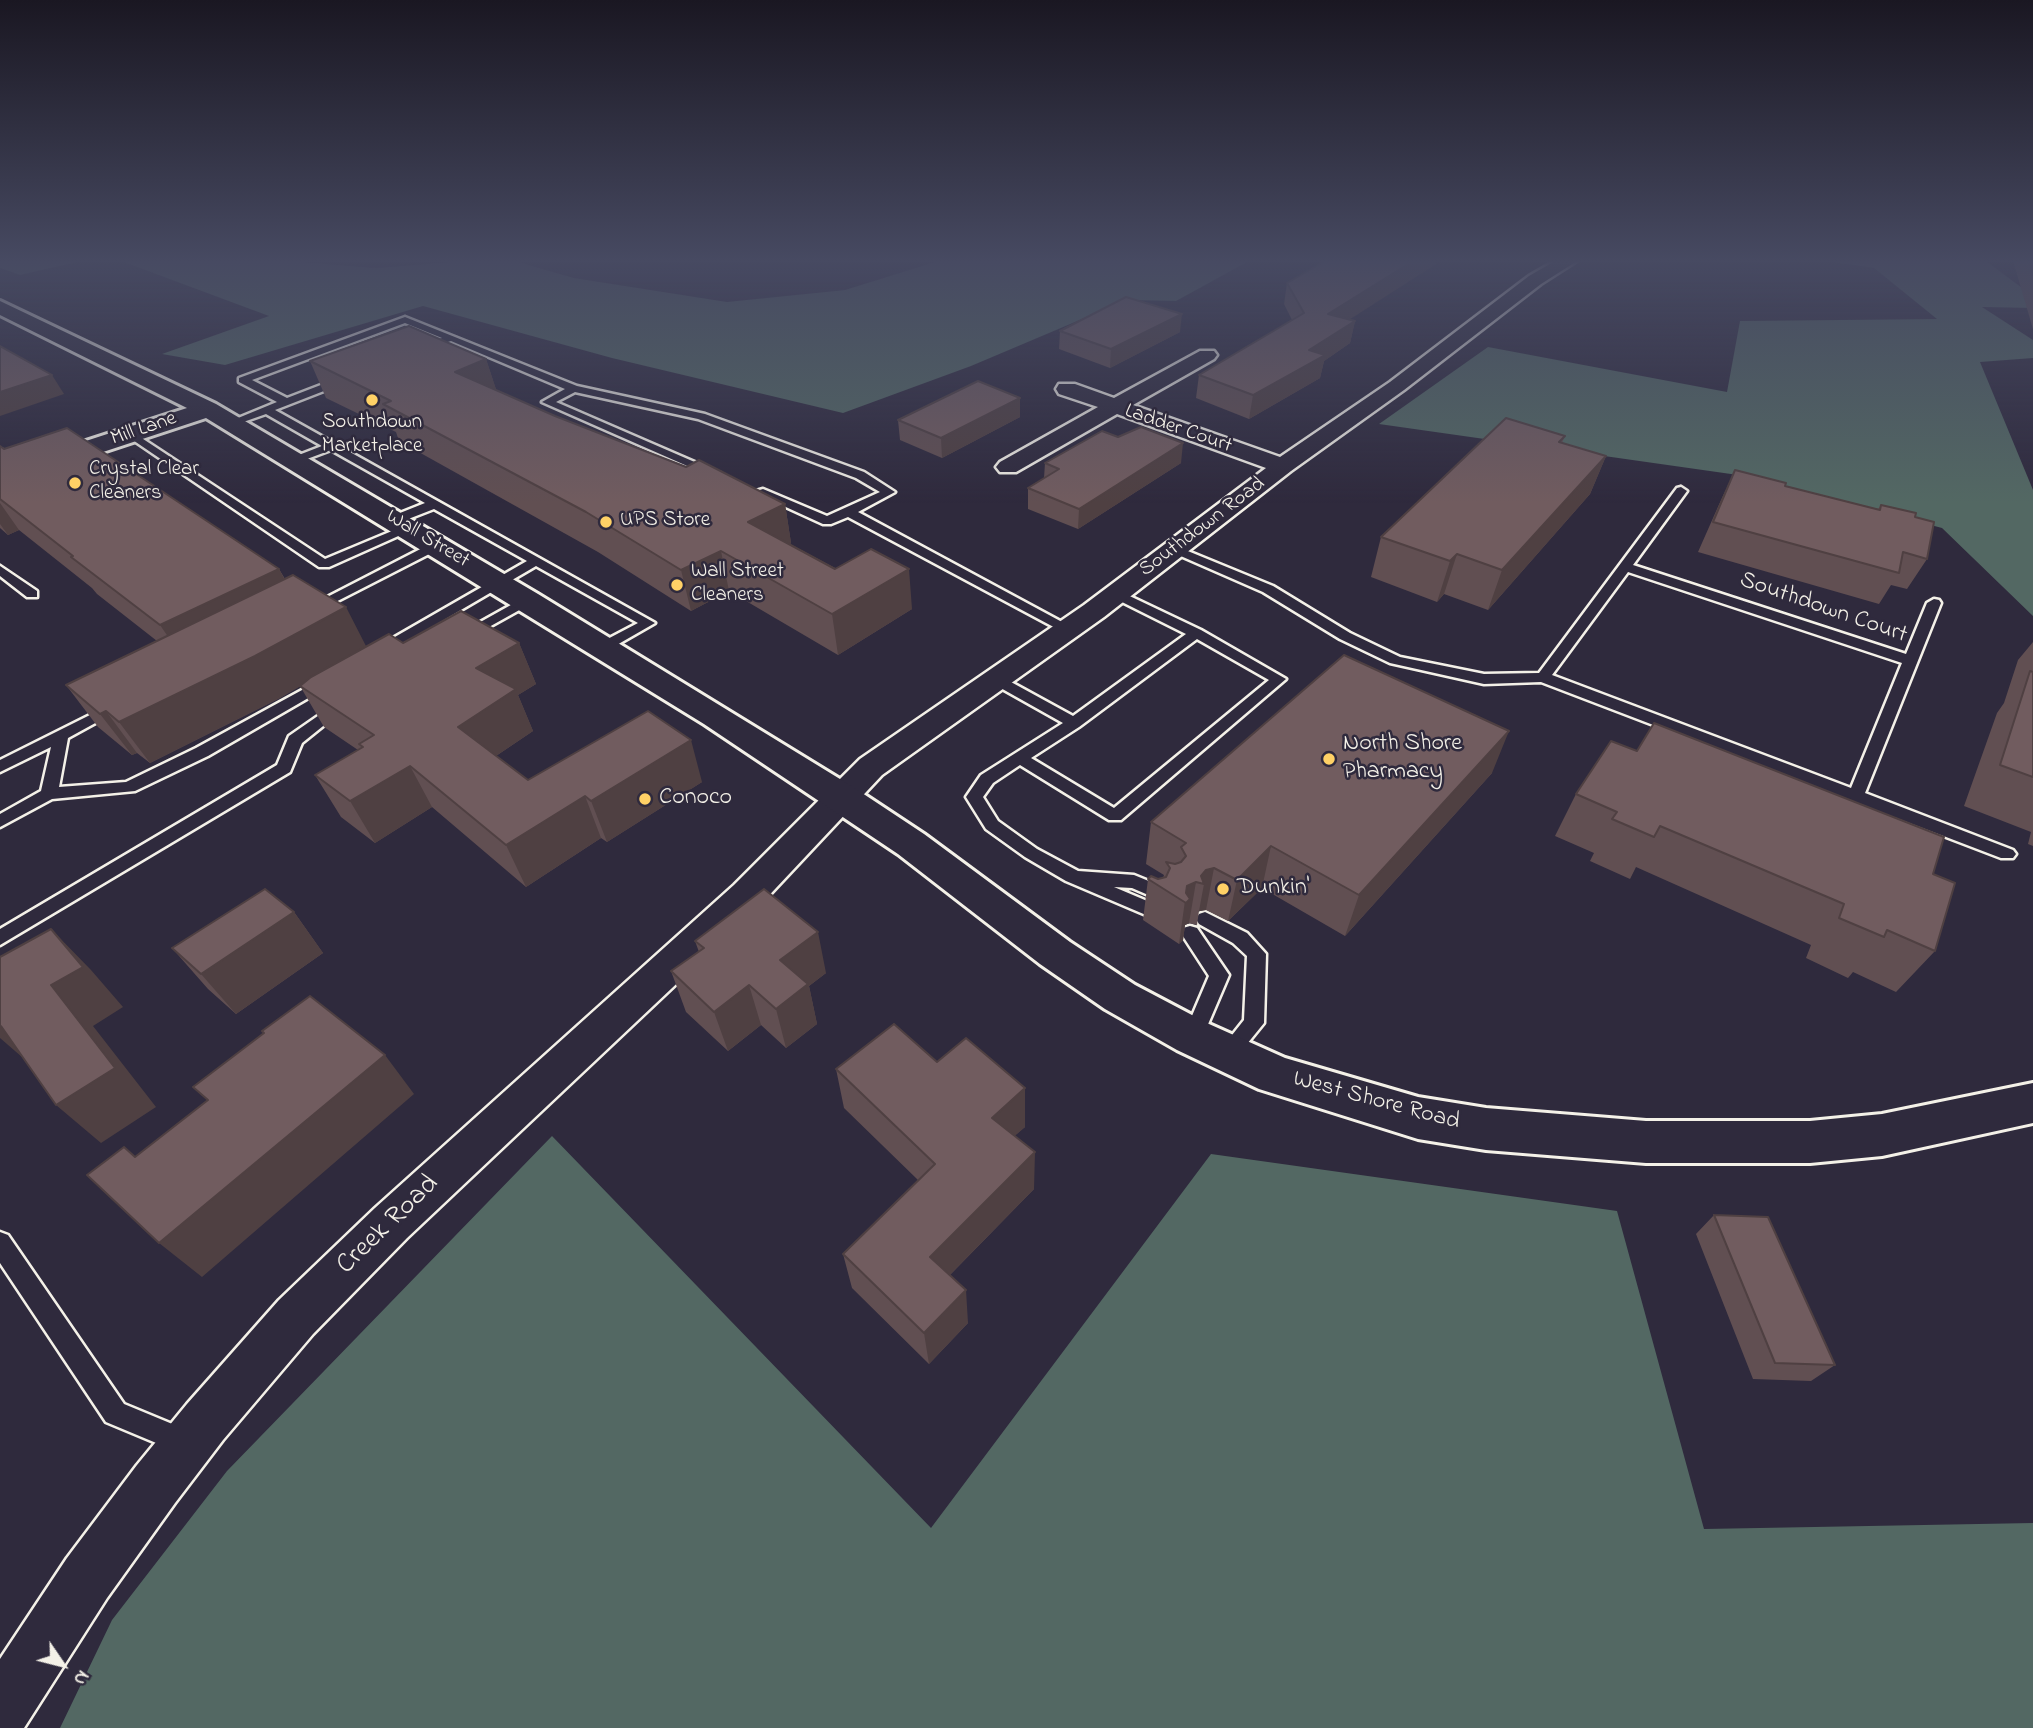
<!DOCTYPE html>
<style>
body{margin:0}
#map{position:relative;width:2033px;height:1728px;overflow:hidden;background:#2f2a3d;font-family:"Indie Flower",sans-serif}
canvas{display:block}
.north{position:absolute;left:28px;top:1630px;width:70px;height:70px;-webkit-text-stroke:5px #2f2a3d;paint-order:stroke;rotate:125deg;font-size:19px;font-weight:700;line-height:28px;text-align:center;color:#f4f1e8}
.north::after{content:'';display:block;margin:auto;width:24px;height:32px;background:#f4f1e8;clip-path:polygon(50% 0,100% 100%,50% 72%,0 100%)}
</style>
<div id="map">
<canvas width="2033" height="1728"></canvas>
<div class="north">N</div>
</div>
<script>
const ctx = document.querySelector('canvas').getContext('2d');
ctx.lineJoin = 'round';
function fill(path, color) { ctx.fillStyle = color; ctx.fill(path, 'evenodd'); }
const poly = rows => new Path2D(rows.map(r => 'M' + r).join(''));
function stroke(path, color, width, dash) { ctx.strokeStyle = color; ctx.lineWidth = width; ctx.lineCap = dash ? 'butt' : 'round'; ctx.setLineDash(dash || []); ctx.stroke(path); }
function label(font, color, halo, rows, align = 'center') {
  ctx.font = font + ' "Indie Flower",sans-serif'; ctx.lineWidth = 5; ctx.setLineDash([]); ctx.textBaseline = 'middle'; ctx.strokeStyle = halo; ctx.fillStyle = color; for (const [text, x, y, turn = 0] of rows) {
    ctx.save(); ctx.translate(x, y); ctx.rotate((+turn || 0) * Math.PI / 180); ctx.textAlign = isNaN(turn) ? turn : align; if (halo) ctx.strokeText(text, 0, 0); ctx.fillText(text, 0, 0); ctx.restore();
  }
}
const green = poly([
 [0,261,82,261,20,275,0,268],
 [121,261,287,261,376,268,465,261,515,261,574,278,727,302,845,290,938,261,1249,261,1176,301,1127,300,971,366,843,413,612,358,423,306,225,365,162,354,269,316],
 [1826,261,1986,261,2033,296,2033,308,1982,307,2033,340,2033,358,1980,362,2033,490,2033,616,1942,528,1745,476,1379,424,1488,347,1727,392,1740,321,1937,319,1874,268],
 [552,1136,931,1528,1211,1154,1617,1211,1704,1529,2033,1523,2033,1728,60,1728,112,1620,227,1471]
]);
const lane = poly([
 [405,317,577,386,705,414,864,472,895,492,858,512,1075,629,1068,633,1063,632,848,517,831,524,823,524,753,492,763,489,827,516,880,492,856,478,698,419,575,392,556,402,720,473,710,476,542,402,565,389,451,341,417,351,417,347,442,338,405,323,252,380,287,398,339,378,347,378,347,382,275,410,655,623,608,650,598,650,596,647,598,644,638,623,536,566,384,655,374,655,372,652,374,649,527,561,434,509,398,523,390,523,390,517,425,503,331,450,299,462,291,462,291,458,322,446,266,414,232,426,226,423,277,402,239,382,239,378,405,317],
 [131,431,325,559,404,526,412,526,414,529,329,567,319,567,127,436,125,434,131,431],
 [1681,487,1687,491,1633,565,1906,654,1927,603,1934,599,1939,600,1941,603,1865,793,2013,850,2016,854,2013,858,2001,858,1541,682,1484,684,1390,663,1340,639,1263,592,1167,550,1168,547,1178,547,1273,586,1350,633,1400,657,1484,674,1539,673,1677,488,1681,487],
 [1628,572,1902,663,1851,788,1552,675,1628,572],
 [436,541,441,542,441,548,316,612,311,613,304,609,436,541],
 [0,566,37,591,37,597,27,597,0,576,0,566],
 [1117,590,1201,630,1286,679,1121,820,1109,820,1020,765,993,783,983,797,998,821,1037,849,1078,871,1134,875,1173,891,1176,896,1173,901,1167,903,1132,888,1114,887,1159,906,1162,911,1159,916,1153,918,1066,881,1025,857,986,829,966,797,981,775,1063,723,990,682,988,679,990,676,1000,676,1073,716,1186,634,1112,597,1112,591,1117,590],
 [1197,639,1269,680,1114,808,1031,758,1079,727,1197,639],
 [527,596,534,600,532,603,471,637,466,638,459,634,527,596],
 [324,678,331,683,329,686,208,756,135,791,52,799,0,827,0,814,41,791,51,747,0,772,0,760,106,707,116,707,119,710,68,738,59,787,126,782,196,748,324,678],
 [338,702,346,707,343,710,302,743,290,772,0,945,0,929,277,765,289,736,338,702],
 [1205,912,1247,933,1266,954,1264,1023,1234,1060,1227,1063,1220,1060,1217,1054,1244,1020,1247,956,1233,943,1199,924,1196,919,1199,914,1205,912],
 [1190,926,1197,928,1229,975,1200,1043,1193,1045,1186,1043,1183,1037,1209,976,1181,933,1183,928,1190,926],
 [0,1232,8,1235,124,1404,194,1433,198,1442,194,1451,185,1455,106,1422,0,1263,0,1232]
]);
const street = poly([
 [1555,261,1577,261,1541,284,1404,390,1291,471,1104,617,882,775,760,905,407,1238,313,1334,223,1440,175,1503,107,1598,24,1728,0,1728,0,1659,67,1558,137,1465,187,1404,279,1300,375,1208,734,885,860,759,1084,605,1266,468,1117,414,1016,472,1000,472,996,467,1000,462,1098,407,1059,394,1056,389,1059,384,1075,384,1114,398,1200,351,1214,351,1217,355,1214,359,1133,405,1280,457,1390,382,1529,276,1555,261]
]);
const secondary = poly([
 [0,301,216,404,538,594,853,787,924,834,1070,942,1135,985,1209,1024,1285,1058,1418,1097,1486,1108,1646,1121,1810,1121,1882,1114,2033,1083,2033,1123,1882,1156,1810,1163,1646,1163,1486,1150,1418,1139,1259,1089,1177,1050,1105,1009,1040,964,898,854,704,724,206,418,0,486,0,469,187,408,0,315,0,301]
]);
const wall = poly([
 [2013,261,2033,261,2033,329],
 [1436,264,1349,319,1355,321,1350,343,1324,361,1320,378,1249,419,1196,398,1199,375,1292,320,1284,304,1287,283],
 [1060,331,1180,332,1110,368,1059,349],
 [486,359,496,390,555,416,785,504,791,543,790,544,912,609,838,655,729,591,691,611,598,552,399,441,396,432,326,398,310,361],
 [1020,398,1020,417,942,458,900,440,898,420],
 [1565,436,1562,443,1606,456,1590,494,1488,610,1444,594,1437,602,1371,577,1381,537],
 [0,446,279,569,285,579,366,647,403,643,519,643,536,684,518,695,533,731,496,756,528,780,702,782,607,842,601,838,526,887,432,807,375,843,341,817,315,775,358,750,324,727,300,686,280,698,150,763,137,753,132,755,98,727,66,685,157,641,97,594,92,588,19,530,8,535,0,528],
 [1045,463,1181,463,1078,529,1028,509,1028,488,1044,478],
 [1735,470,1785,486,1878,509,1881,505,1915,517,1927,559,1907,589,1891,585,1879,604,1698,552,1721,500],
 [2033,642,2033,846,2028,844,2031,832,1964,806,1997,713,2004,703,2018,660],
 [1492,773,1345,936,1262,888,1228,921,1206,910,1199,911,1197,925,1189,923,1185,925,1183,940,1179,944,1143,920,1148,879,1158,879,1163,878,1164,875,1146,864,1151,822],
 [1576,794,1933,874,1935,951,1896,992,1853,972,1848,978,1806,958,1811,945,1636,867,1630,879,1590,861,1594,853,1555,836],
 [294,912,323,953,236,1014,208,989,172,948],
 [695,941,826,973,809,986,817,1024,786,1048,761,1025,728,1051,686,1012,671,971,699,952],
 [937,1062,1025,1127,1014,1136,1034,1189,950,1275,968,1323,929,1364,852,1288,843,1254,918,1180,844,1108,836,1069],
 [1714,1215,1835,1365,1811,1381,1753,1379,1696,1234]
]);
const shadedWall = poly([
 [1413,261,1436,261,1436,264,1324,336,1328,314],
 [1182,314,1180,332,1110,368,1111,349],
 [1355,321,1350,343,1324,361,1320,378,1249,419,1253,395,1309,350],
 [486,359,498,395,455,372],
 [52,375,64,394,0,416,0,392],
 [1020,398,1020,417,942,458,941,438],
 [1183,443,1181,463,1078,529,1079,509],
 [1606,456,1590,494,1488,610,1502,570],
 [0,503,19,530,8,535,0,524],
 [785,504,791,543,756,562,748,522],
 [721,551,729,591,691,611,681,570],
 [1457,554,1444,594,1437,602,1450,561],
 [279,569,299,606,186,663,160,625],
 [909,569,912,609,838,655,832,614],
 [346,607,367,648,280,698,150,763,119,722],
 [519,643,536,684,518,695,533,731,478,768,458,727,476,668],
 [106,711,137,753,132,755,100,714],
 [1509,731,1492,773,1345,936,1359,895],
 [691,740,702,782,607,842,591,801],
 [410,766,432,807,375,843,350,801],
 [585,796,601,838,526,887,506,845],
 [1271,846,1262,888,1228,921,1237,880],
 [1214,868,1206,910,1199,911,1204,884,1201,876,1206,870],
 [1196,882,1189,923,1185,925,1183,940,1179,944,1187,886],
 [294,912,323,953,236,1014,201,974],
 [51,929,91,970,123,1007,93,1026,156,1107,101,1143,56,1105,51,985],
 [818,932,826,973,809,986,817,1024,786,1048,776,1009,780,960],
 [749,985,761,1025,728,1051,714,1012],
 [0,1026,1,1026,37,1070,0,1038],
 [385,1055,414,1094,202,1277,159,1243],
 [1025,1088,1025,1127,993,1155,992,1118],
 [1035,1152,1034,1189,934,1291,930,1257],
 [966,1290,968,1323,929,1364,924,1333]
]);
const building = poly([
 [1325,261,1413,261,1328,314,1355,321,1309,350,1325,355,1253,395,1199,375,1304,313,1287,283,1325,261],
 [2029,261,2033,261,2033,275,2029,261],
 [1126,297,1182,314,1111,349,1060,331,1126,297],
 [409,326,486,359,455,372,555,416,686,467,699,460,785,504,748,522,835,569,871,549,909,569,832,614,721,551,681,570,586,512,383,404,391,401,310,361,409,326],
 [0,346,52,375,0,392,0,346],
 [978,381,1020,398,941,438,898,420,978,381],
 [1506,418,1565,436,1559,442,1606,456,1502,570,1457,554,1450,561,1381,537,1506,418],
 [1141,427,1183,443,1079,509,1028,488,1059,469,1045,463,1102,431,1118,437,1141,427],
 [67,428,279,569,160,625,71,557,73,556,0,499,0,446,4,449,67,428],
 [1735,470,1786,483,1785,486,1880,510,1881,505,1916,513,1915,517,1934,522,1927,559,1903,552,1899,573,1713,522,1735,470],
 [293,575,346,607,255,656,119,722,106,711,100,714,66,685,293,575],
 [461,611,519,643,476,668,516,689,458,727,528,780,648,711,691,740,591,801,585,796,506,845,410,766,350,801,315,775,363,747,359,744,374,735,300,686,311,677,389,634,403,643,461,611],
 [1344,655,1509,731,1359,895,1271,846,1237,880,1214,868,1206,870,1201,876,1204,884,1196,882,1187,886,1186,893,1190,899,1186,903,1148,879,1151,876,1158,879,1166,877,1170,868,1166,862,1175,864,1181,862,1186,856,1181,847,1186,843,1151,822,1344,655],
 [2030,671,2033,672,2033,777,2000,765,2030,671],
 [1654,723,1944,837,1933,874,1955,883,1935,951,1887,930,1884,937,1839,918,1844,904,1660,826,1654,837,1612,819,1617,812,1576,794,1611,741,1637,751,1654,723],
 [265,889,294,912,201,974,172,948,265,889],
 [764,889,818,932,780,960,808,984,776,1009,749,985,714,1012,671,971,704,948,695,941,764,889],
 [51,929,83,967,51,985,115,1068,56,1105,1,1026,0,1026,0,957,51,929],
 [310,996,385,1055,159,1243,87,1175,124,1147,135,1157,208,1100,193,1087,264,1033,262,1031,310,996],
 [894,1024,937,1062,966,1038,1025,1088,992,1118,1035,1152,930,1257,966,1290,924,1333,843,1254,935,1164,836,1069,894,1024],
 [1714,1215,1768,1217,1835,1365,1775,1363,1714,1215]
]);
const markers = [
 [372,400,7,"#ffd166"],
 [75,483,7,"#ffd166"],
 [606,522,7,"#ffd166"],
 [677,585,7,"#ffd166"],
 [1329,759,7,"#ffd166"],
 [645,799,7,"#ffd166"],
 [1223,889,7,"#ffd166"]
];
const farPoinames = [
 ["Southdown",372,424,"center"],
 ["Marketplace",372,448,"center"],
 ["Crystal Clear",89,471],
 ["Cleaners",89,495],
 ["UPS Store",620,522],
 ["Wall Street",691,573],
 ["Cleaners",691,597]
];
const farStreetnames = [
 ["Mill Lane",144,430,-19],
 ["Ladder Court",1178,430,19],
 ["Southdown Road",1203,528,-37],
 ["Wall Street",427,540,31]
];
const streetNames = [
 ["Southdown Court",1823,609,19],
 ["West Shore Road",1376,1102,15]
];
const poiNames = [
 ["North Shore",1343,745],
 ["Pharmacy",1343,773],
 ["Conoco",659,799],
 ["Dunkin'",1237,889]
];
const nearStreetnames = [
 ["Creek Road",389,1226,-44]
];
fill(green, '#536863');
stroke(lane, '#f4f1e8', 5);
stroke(street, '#f4f1e8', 5);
stroke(secondary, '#f4f1e8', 6);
fill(lane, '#2f2a3d');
fill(street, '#2f2a3d');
fill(secondary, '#2f2a3d');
fill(wall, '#614f52');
fill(shadedWall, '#4f4042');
fill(building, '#715c5f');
stroke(building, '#4f4042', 2);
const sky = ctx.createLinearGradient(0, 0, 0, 503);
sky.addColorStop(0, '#1a1722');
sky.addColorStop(0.52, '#474a62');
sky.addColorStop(1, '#474a6200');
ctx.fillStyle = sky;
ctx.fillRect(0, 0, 2033, 503);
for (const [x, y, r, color] of markers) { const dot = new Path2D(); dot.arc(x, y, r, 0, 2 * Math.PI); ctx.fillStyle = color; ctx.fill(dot); stroke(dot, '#2f2a3d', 2.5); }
label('21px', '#f4f1e8', '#2f2a3d', farPoinames, 'left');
label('21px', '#f4f1e8', '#2f2a3d', farStreetnames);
label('24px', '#f4f1e8', '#2f2a3d', streetNames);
label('24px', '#f4f1e8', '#2f2a3d', poiNames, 'left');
label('28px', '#f4f1e8', '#2f2a3d', nearStreetnames);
</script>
